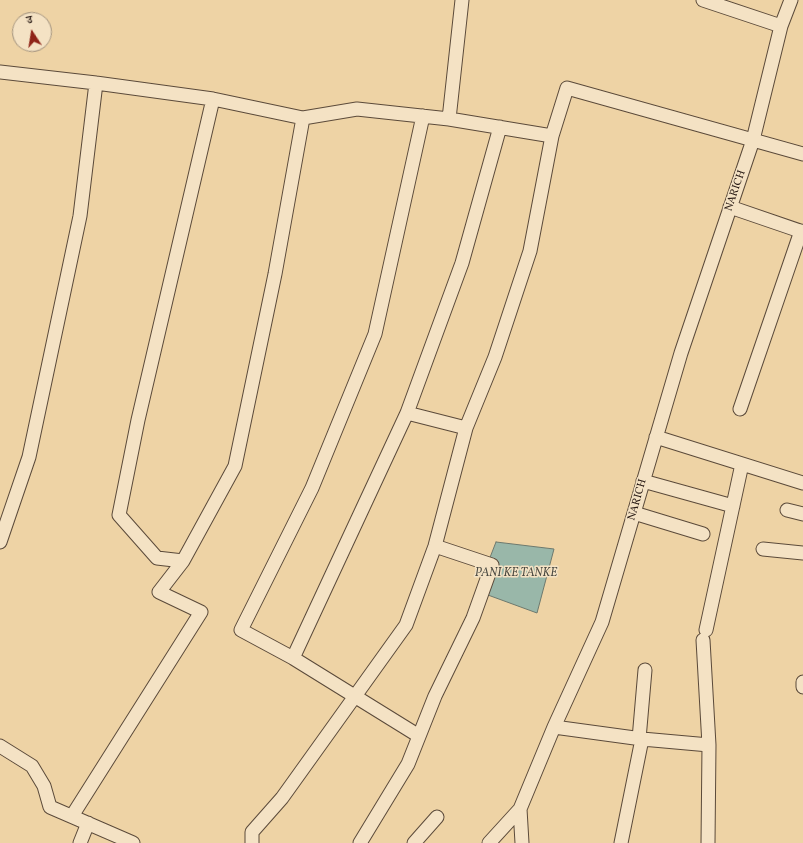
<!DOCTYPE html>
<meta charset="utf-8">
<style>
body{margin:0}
#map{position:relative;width:803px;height:843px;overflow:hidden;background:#eed3a5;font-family:Vollkorn,"Noto Serif Devanagari",serif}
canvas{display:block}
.north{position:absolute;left:12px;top:12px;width:40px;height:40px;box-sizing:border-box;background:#f4e2c4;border:1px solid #a3937e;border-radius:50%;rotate:348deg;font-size:11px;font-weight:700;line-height:16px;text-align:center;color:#2a1c16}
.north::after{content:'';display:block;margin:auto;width:14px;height:18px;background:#8f2418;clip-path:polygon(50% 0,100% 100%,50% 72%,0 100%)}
</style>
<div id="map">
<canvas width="803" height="843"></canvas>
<div class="north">उ</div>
</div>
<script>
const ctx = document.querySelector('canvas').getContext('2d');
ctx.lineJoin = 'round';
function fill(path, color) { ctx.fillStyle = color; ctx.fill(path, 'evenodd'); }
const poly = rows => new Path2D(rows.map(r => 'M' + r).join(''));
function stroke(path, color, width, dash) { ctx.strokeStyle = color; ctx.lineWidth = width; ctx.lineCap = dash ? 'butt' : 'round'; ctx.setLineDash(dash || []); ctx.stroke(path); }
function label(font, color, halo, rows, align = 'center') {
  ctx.font = font + ' Vollkorn,serif'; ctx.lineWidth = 3; ctx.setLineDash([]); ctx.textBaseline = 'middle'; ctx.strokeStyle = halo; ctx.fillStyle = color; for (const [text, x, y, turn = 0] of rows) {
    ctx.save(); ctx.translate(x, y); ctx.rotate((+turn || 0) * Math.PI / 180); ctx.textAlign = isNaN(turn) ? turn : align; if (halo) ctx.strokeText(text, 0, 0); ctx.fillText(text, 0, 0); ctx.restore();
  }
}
const water = poly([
 [496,542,554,549,537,613,477,591,496,542]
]);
const minor = poly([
 [703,0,781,26],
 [0,72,96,83,213,99,303,118,357,109,449,119,552,136],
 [213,99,138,420,119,515,157,558,183,561,235,466,275,274,303,118],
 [449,119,462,0],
 [730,207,803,232],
 [740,409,801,231],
 [407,413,466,428],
 [656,437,803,483],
 [643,481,733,506],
 [787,510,803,514],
 [634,513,703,534],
 [0,542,29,457,80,216,96,83],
 [763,549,803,553],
 [706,630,742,464],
 [703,640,709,745,708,843],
 [293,658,407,413,462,263,500,127],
 [803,682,803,687],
 [554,727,642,739,709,745],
 [419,736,293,658,241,630,312,488,375,334,423,116],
 [639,739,645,670],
 [0,746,32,766,44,786,50,807,133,843],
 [520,809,522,843],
 [72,816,201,612,159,592,183,561],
 [80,843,88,823],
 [252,843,252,832,282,798,406,625,435,546,466,428,495,357,530,251,552,136,567,88,803,154],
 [360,843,408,764,435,696,473,618,492,565,435,546],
 [414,843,437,817],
 [489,843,520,809,554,727,602,622,681,353,753,140,781,26,791,0],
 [621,843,642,739]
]);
const streetNames = [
 ["NARICH",736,191,-71],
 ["NARICH",638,500,-74]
];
const waterNames = [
 ["PANI KE TANKE",516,574]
];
fill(water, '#99b7a9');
stroke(water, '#6d796e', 1);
stroke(minor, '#5b4a3a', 15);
stroke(minor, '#f4e2c4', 13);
label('11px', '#2a1c16', '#f4e2c4', streetNames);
label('italic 12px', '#4b4a42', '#f4e2c4', waterNames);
</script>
